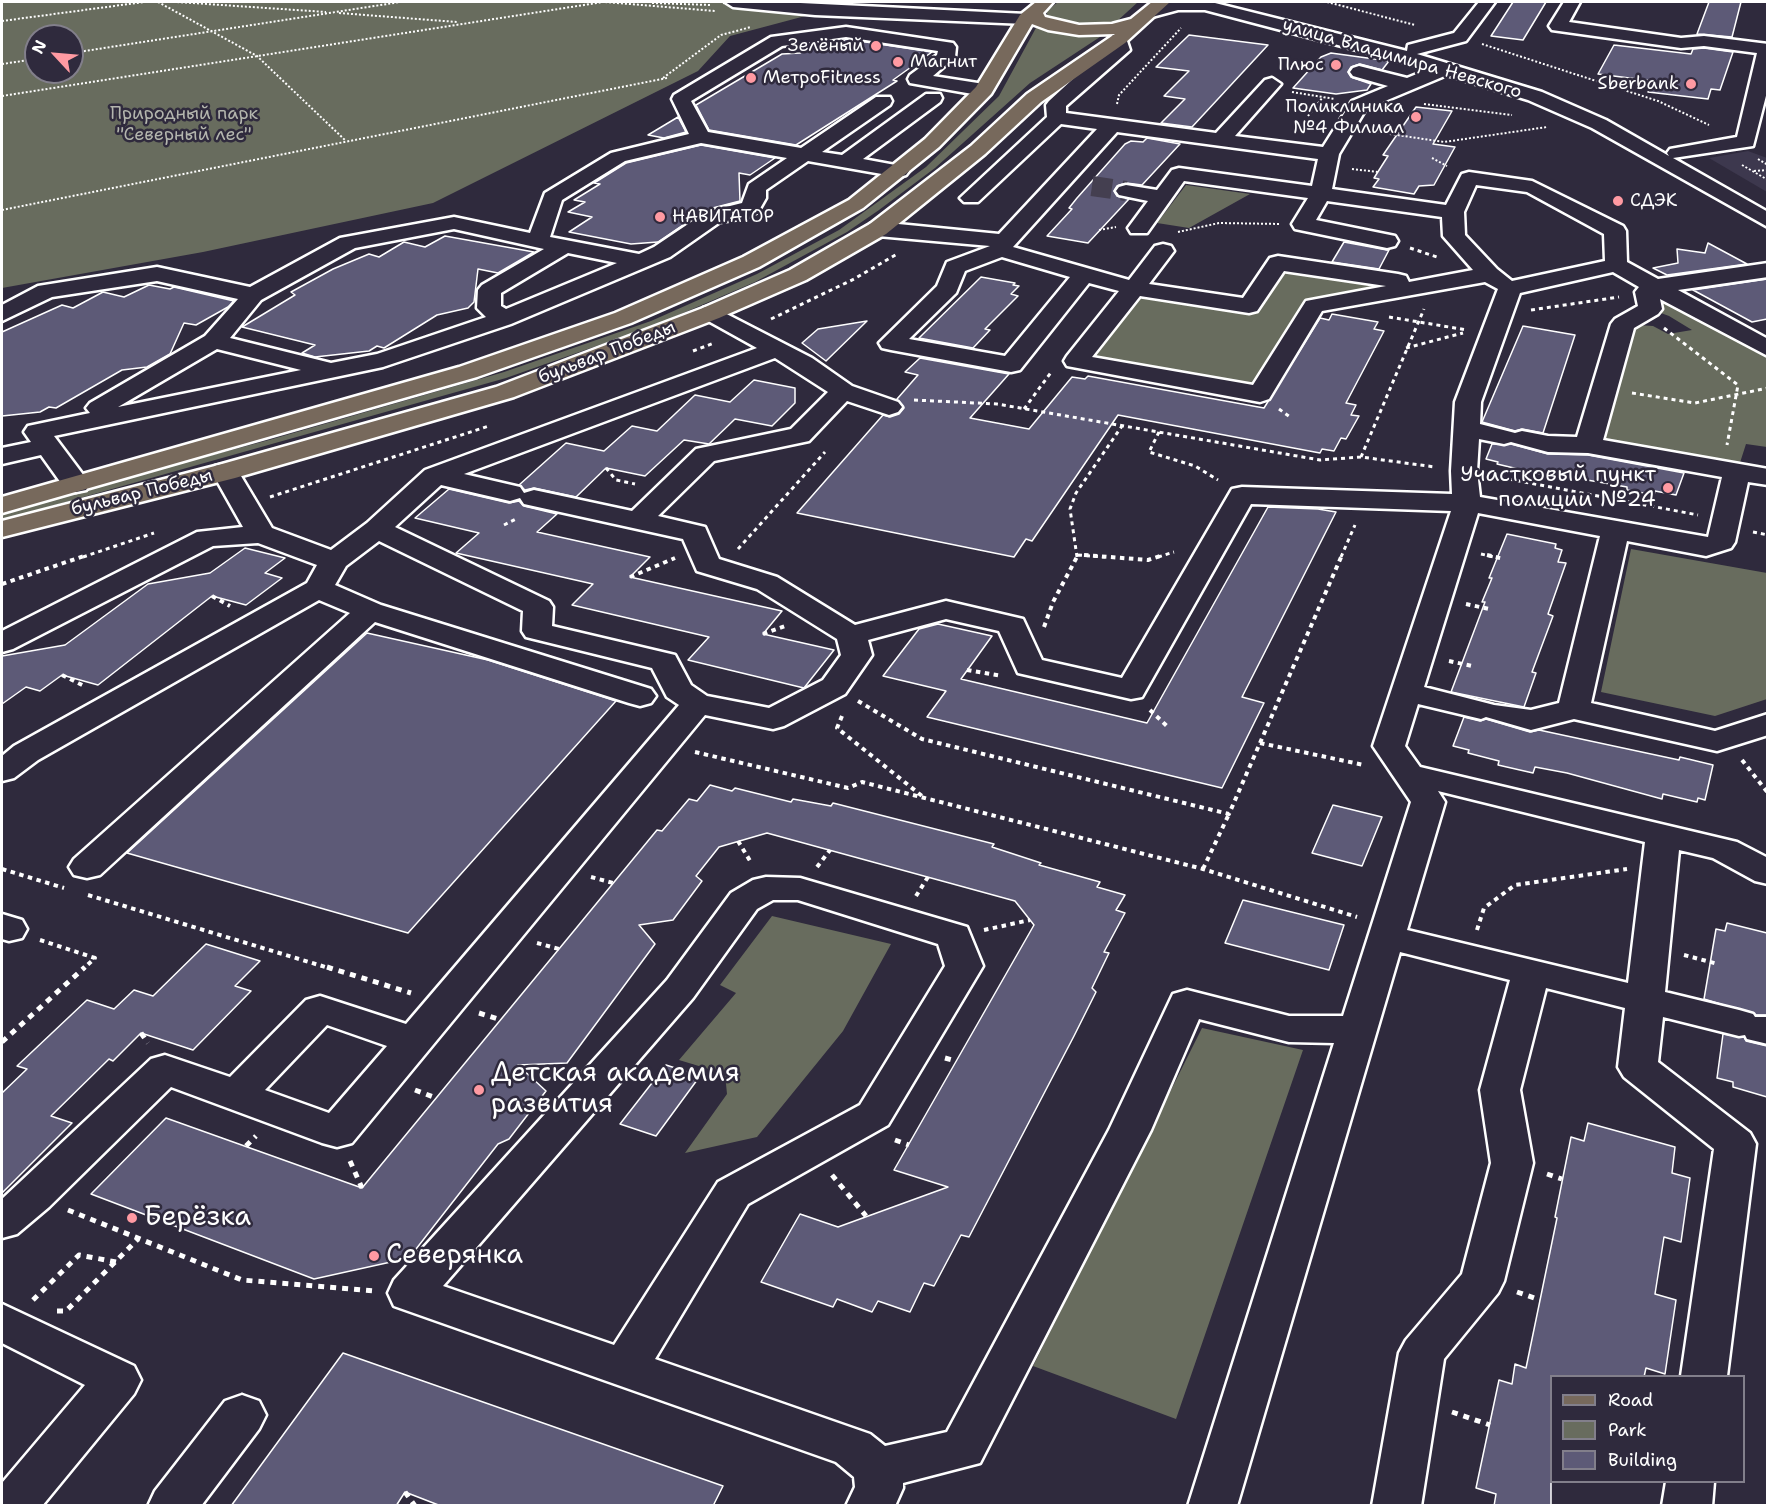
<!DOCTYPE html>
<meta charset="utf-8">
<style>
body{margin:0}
#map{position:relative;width:1769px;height:1507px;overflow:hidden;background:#2f2a3d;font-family:"Shantell Sans",sans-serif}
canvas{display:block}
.frame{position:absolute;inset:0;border:3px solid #fff;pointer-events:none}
.legend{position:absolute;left:1550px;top:1375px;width:195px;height:108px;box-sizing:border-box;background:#2f2a3d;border:2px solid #827f8b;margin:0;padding:8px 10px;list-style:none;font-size:18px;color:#fff}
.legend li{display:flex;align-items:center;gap:12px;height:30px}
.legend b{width:30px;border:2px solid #827f8b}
.north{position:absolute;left:24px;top:24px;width:60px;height:60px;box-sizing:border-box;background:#2f2a3d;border:2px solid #827f8b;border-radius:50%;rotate:296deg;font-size:16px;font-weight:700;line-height:24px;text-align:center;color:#fff}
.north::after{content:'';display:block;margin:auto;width:21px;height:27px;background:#ff9aa2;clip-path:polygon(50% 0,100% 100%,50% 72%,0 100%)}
</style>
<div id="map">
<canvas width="1769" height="1507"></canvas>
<div class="frame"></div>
<ul class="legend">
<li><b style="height:8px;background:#77695c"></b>Road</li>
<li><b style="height:16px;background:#686c5e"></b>Park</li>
<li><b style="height:16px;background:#5d5a77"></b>Building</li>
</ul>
<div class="north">N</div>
</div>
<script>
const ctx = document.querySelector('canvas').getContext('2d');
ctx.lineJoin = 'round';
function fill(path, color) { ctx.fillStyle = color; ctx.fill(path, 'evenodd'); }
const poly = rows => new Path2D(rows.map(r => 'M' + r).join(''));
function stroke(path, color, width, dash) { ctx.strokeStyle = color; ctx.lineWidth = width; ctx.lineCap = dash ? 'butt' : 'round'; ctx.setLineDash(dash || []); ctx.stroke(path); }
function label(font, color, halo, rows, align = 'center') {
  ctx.font = font + ' "Shantell Sans",sans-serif'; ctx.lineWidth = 5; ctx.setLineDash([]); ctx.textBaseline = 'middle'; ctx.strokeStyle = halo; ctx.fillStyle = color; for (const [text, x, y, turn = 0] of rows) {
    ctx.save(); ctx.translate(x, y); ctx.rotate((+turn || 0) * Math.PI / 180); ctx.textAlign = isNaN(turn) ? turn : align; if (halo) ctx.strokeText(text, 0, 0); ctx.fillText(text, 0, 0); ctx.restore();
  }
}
const built = poly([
 [1748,151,1767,158,1767,192,1709,158]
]);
const green = poly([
 [2,2,718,2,809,15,730,36,698,71,433,203,203,252,2,288],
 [36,36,72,36,72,72,36,72],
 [1058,2,1138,2,1115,23,1097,27,1077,26,1047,17,1047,11],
 [1037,26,1068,34,1106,33,1030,83,935,168,879,210,847,232,755,282,653,326,506,378,2,520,2,511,269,440,504,372,651,321,757,274,839,230,926,167,999,96],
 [1186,185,1250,194,1189,228,1157,223],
 [1278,263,1423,285,1314,306,1260,394,1076,361,1133,288,1249,306],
 [1647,292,1767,349,1767,447,1746,444,1737,472,1588,445,1623,324,1653,326,1668,334,1692,330,1669,316,1650,309],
 [1631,549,1767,573,1767,699,1715,716,1601,692],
 [772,916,891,944,843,1031,757,1137,685,1153,727,1094,725,1074,679,1060,736,993,720,985],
 [1202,1028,1303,1050,1176,1419,1033,1366]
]);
const building = poly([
 [1513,2,1546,2,1523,40,1491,36,1513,2],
 [1709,2,1741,2,1732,37,1697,34,1709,2],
 [1189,35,1268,45,1192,127,1161,123,1185,99,1164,96,1189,71,1156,67,1189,35],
 [846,39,932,52,893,80,897,81,796,145,709,130,696,105,782,54,800,53,814,44,835,47,846,39],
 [1614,45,1691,54,1693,49,1704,48,1733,52,1720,90,1711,89,1708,99,1648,92,1653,81,1598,74,1614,45],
 [1331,53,1389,61,1382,70,1360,64,1351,67,1348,72,1351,77,1371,84,1367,90,1336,94,1293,88,1321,57,1331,53],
 [1416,107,1452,111,1433,144,1455,147,1434,185,1419,186,1414,194,1373,187,1379,179,1374,178,1388,156,1383,155,1416,107],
 [678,117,686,132,664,138,648,135,678,117],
 [1147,138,1180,144,1142,185,1126,183,1117,186,1114,191,1117,196,1129,199,1088,243,1047,236,1072,209,1069,208,1077,198,1125,144,1131,141,1143,142,1147,138],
 [701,145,775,158,750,175,739,173,740,201,705,210,658,242,631,244,569,232,592,217,568,212,585,202,574,200,600,184,594,183,626,163,701,145],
 [445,236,534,252,498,273,478,269,474,302,468,308,437,315,384,348,377,346,369,351,315,357,302,353,315,345,242,327,295,295,291,292,333,269,369,254,379,257,404,242,425,247,445,236],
 [1344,242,1387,250,1389,250,1379,269,1332,262,1344,242],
 [1708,243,1747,264,1667,275,1653,268,1678,263,1677,249,1705,253,1708,243],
 [981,277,1015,283,1013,285,1019,286,1011,294,1018,296,985,329,990,330,973,348,919,338,981,277],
 [1767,279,1767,319,1752,322,1693,290,1767,279],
 [149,285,170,289,174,287,234,301,228,307,196,325,184,323,170,354,147,367,122,370,56,408,49,407,40,412,2,416,2,332,62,305,73,308,103,292,124,297,149,285],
 [1332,314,1378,322,1374,329,1384,331,1346,403,1356,405,1351,415,1359,416,1346,439,1341,438,1334,451,1322,449,1320,453,1118,415,1032,541,1026,539,1014,557,797,513,883,415,890,417,899,414,904,408,897,399,918,375,905,372,920,358,1009,374,970,418,1029,429,1072,377,1085,379,1088,376,1264,408,1320,318,1329,320,1332,314],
 [867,321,826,361,802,343,818,329,867,321],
 [1523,326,1575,335,1543,433,1522,429,1515,431,1482,422,1523,326],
 [754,380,795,388,795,403,772,426,735,419,709,444,684,440,645,476,606,468,576,497,534,488,525,490,519,485,566,443,604,451,632,426,657,431,695,395,730,402,754,380],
 [1492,444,1511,444,1548,454,1588,455,1684,473,1676,495,1655,491,1654,495,1627,490,1627,487,1553,474,1552,477,1497,464,1498,462,1486,459,1492,444],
 [449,489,509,503,519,501,524,506,557,514,537,532,650,557,630,577,782,611,763,634,834,650,804,688,688,660,709,637,572,605,593,584,456,553,479,533,415,518,449,489],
 [1268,507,1318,509,1336,512,1242,697,1264,703,1222,788,927,717,946,691,883,676,919,629,938,624,992,636,961,679,1147,723,1268,507],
 [1507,534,1556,544,1555,548,1562,550,1558,562,1566,563,1548,614,1553,616,1532,672,1536,673,1524,707,1451,692,1485,602,1482,602,1492,578,1489,578,1507,534],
 [245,548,285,558,265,573,282,578,246,605,212,596,98,685,62,675,40,691,26,687,2,704,2,656,65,645,148,584,210,573,245,548],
 [367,633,488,660,616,701,408,933,127,853,367,633],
 [1464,717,1480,721,1486,719,1530,732,1539,730,1679,760,1680,757,1713,765,1705,800,1698,798,1697,802,1663,794,1662,799,1567,773,1535,767,1533,773,1498,765,1499,761,1468,753,1469,750,1453,746,1464,717],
 [710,785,732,791,735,788,791,802,793,799,831,806,833,803,994,844,992,847,1041,863,1039,865,1100,882,1097,887,1125,895,1116,910,1125,913,1104,952,1109,953,1092,988,1096,992,1074,1036,969,1237,961,1235,934,1286,924,1283,910,1312,878,1301,872,1312,837,1299,833,1307,761,1282,800,1214,838,1227,948,1187,894,1170,1034,925,1015,901,767,833,719,847,696,876,702,881,673,920,639,925,655,944,567,1063,518,1065,546,1091,509,1139,498,1144,409,1258,314,1279,91,1194,166,1118,362,1188,657,830,662,831,689,799,697,801,710,785],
 [1333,805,1382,817,1362,866,1312,853,1333,805],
 [1243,900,1344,925,1329,970,1225,943,1243,900],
 [1727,923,1767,933,1767,1015,1756,1015,1704,999,1716,929,1725,931,1727,923],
 [206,944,260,961,235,986,251,991,193,1050,141,1033,113,1061,109,1059,51,1116,72,1123,2,1193,2,1093,27,1069,17,1066,87,1000,114,1009,134,990,153,996,206,944],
 [1723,1034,1744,1037,1746,1041,1767,1046,1767,1097,1733,1087,1733,1082,1717,1078,1723,1034],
 [666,1065,700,1076,656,1136,620,1124,666,1065],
 [1588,1123,1675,1147,1672,1173,1690,1178,1681,1242,1664,1237,1655,1294,1676,1300,1665,1374,1646,1368,1644,1377,1551,1377,1551,1506,1494,1506,1496,1494,1476,1488,1499,1380,1512,1384,1515,1364,1526,1368,1557,1218,1555,1217,1571,1137,1584,1141,1588,1123],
 [343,1353,723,1486,713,1506,441,1506,405,1492,396,1506,231,1506,343,1353]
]);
const minorTunnel = poly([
 [1092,186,1126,191]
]);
const pathFar3 = poly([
 [158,2,257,56,346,141],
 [177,2,326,12],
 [605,2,715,11],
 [1327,2,1415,25],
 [652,3,711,5],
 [339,13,457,22],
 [2,21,144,2],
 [1482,44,1658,101,1709,125],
 [72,53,400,2],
 [2,64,36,59],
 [663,78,721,35,751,27],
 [1601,81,1604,75],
 [1292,92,1335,99],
 [2,96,603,2],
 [1117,104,1119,95,1181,28],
 [1424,104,1512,115],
 [1308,116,1323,97],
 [1370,131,1444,142,1547,127],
 [1432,158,1447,166],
 [1758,159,1768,165],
 [1742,165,1768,180],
 [1352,169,1378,172],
 [1754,171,1768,170],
 [2,210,667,78],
 [1099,230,1116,227],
 [1178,232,1219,223,1281,224]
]);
const pathFar2 = poly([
 [1410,248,1437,257],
 [1531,310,1619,297],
 [1389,317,1467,330],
 [771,319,854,279,897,254],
 [1664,328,1738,385,1727,445],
 [1406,348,1463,333],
 [693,351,714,343],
 [1632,393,1695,403,1768,388],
 [914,400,997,404,1320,460,1361,457,1435,467],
 [1024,409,1052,371],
 [1279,409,1290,417],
 [1159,432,1149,452,1195,466,1218,480],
 [1361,457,1424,309],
 [606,468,616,480,635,484],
 [1493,476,1698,515],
 [270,497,489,426],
 [504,525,518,518],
 [1753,532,1768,535],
 [738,549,825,452],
 [1481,554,1494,557],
 [1078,555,1105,557],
 [83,557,154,533],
 [1077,557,1070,509,1076,493,1122,426],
 [1158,557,1174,552],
 [1341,557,1355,525]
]);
const pathFar1 = poly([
 [1084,555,1148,560,1163,555],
 [1487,555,1504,559],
 [630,577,675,558],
 [2,584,87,555],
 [212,596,230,606],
 [1466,604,1489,609],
 [1044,627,1053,602,1078,555],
 [763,634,785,626],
 [1449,661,1472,666],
 [967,670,1002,676],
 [62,675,86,687],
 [858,701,922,739,1229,814,1342,555],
 [1150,710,1169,728],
 [842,716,837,728,922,796],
 [1260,743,1364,765],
 [695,752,848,788,862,782,1203,869,1357,917],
 [1742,760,1768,793],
 [738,841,752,864],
 [817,867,830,850],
 [2,869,64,888],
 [1203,869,1229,814],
 [591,877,613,883],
 [88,895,332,969],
 [916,896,928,877],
 [984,930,1030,920],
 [1477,930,1484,908,1515,885,1627,869],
 [40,940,95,958,83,969],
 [537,943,559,949],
 [1684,955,1718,964]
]);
const path = poly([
 [327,967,411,993],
 [479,1013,501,1020],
 [141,1033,148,1043],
 [2,1042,85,967],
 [945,1058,956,1061],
 [415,1090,436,1098],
 [895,1140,909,1145],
 [246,1146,256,1136],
 [350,1161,362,1188],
 [1547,1174,1562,1179],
 [832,1175,866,1216],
 [68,1210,242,1280,374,1291],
 [1517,1292,1540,1300],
 [33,1300,79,1255,116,1262],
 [57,1311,66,1311,138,1239],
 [1452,1412,1490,1425],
 [405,1492,415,1506]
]);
const minor = poly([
 [725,2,780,2,1026,14,1035,19,1026,24,815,15,733,7,725,2],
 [1172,2,1211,2,1407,51,1408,45,1454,33,1479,2,1495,2,1466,41,1417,54,1542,92,1606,120,1669,156,1667,153,1670,149,1737,137,1757,53,1704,46,1681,48,1552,30,1549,26,1564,2,1580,2,1569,22,1681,38,1704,36,1768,44,1768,88,1753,146,1673,158,1768,212,1768,227,1592,128,1528,100,1447,75,1366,109,1339,154,1332,189,1446,205,1462,174,1469,172,1532,181,1623,226,1626,231,1627,262,1658,279,1768,263,1768,277,1678,290,1768,339,1768,356,1660,299,1662,309,1658,314,1634,328,1603,440,1768,469,1768,485,1748,482,1735,542,1731,548,1706,556,1627,541,1591,703,1715,731,1768,714,1768,735,1717,751,1574,719,1531,730,1486,717,1481,719,1418,704,1405,746,1420,767,1737,842,1768,858,1768,884,1755,881,1713,858,1679,850,1665,992,1739,1010,1753,1014,1755,1017,1768,1017,1768,1044,1747,1039,1745,1035,1739,1036,1663,1017,1658,1062,1750,1133,1756,1144,1727,1376,1681,1376,1714,1149,1624,1077,1618,1067,1625,1008,1546,988,1520,1090,1533,1163,1504,1281,1498,1293,1444,1359,1421,1506,1372,1506,1399,1353,1406,1340,1462,1274,1491,1163,1480,1090,1510,980,1400,952,1237,1506,1188,1506,1334,1043,1289,1042,1199,1019,1151,1130,980,1463,903,1483,903,1488,895,1506,846,1506,855,1487,854,1477,836,1462,394,1306,388,1293,394,1280,667,980,731,893,753,880,766,877,800,878,967,927,983,966,888,1125,748,1204,655,1359,870,1434,885,1446,947,1432,1109,1130,1173,994,1187,990,1289,1016,1343,1016,1411,802,1373,746,1451,511,1251,504,1142,697,1131,699,1018,673,999,631,946,619,868,640,872,655,845,694,784,726,773,729,705,715,352,1143,337,1147,322,1143,171,1087,49,1207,17,1234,2,1238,2,1199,151,1059,165,1055,230,1077,306,1000,320,996,406,1024,679,705,667,697,652,668,526,637,522,631,523,611,379,541,346,566,335,585,381,605,651,689,656,696,651,703,640,706,629,703,375,622,100,875,87,878,74,875,69,867,74,859,350,613,319,600,38,760,14,778,2,781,2,756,14,746,307,583,317,565,258,543,213,546,13,649,2,652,2,631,197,532,243,527,212,472,215,466,225,464,235,466,272,528,331,550,367,523,425,470,757,348,703,318,699,313,703,308,711,306,812,358,852,386,898,402,902,407,898,412,889,415,847,401,809,441,714,461,658,516,705,527,719,559,777,577,855,625,946,601,1023,619,1042,660,1122,678,1232,489,1242,487,1452,494,1451,471,1455,402,1498,289,1485,282,1322,311,1269,399,1260,402,1067,366,1064,361,1067,356,1119,291,1089,283,1020,370,1011,372,891,350,882,348,879,343,937,286,947,262,990,246,878,236,870,234,867,229,870,224,878,222,999,234,1097,129,1061,124,978,202,964,202,960,198,1047,117,1046,105,1049,101,1087,66,1112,48,1110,39,1113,35,1125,35,1130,50,1066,106,1066,113,1216,133,1265,80,1272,78,1281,84,1235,136,1323,147,1352,101,1388,86,1353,76,1350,72,1353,68,1359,66,1407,78,1429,69,1205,10,1178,10,1152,17,1143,12,1146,8,1172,2],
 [1117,132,1318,159,1312,186,1179,168,1172,170,1157,190,1126,185,1119,187,1116,191,1119,195,1148,201,1128,228,1131,233,1147,233,1184,181,1308,198,1292,224,1295,229,1387,248,1395,246,1398,241,1395,236,1316,220,1327,201,1442,217,1443,236,1473,270,1409,282,1406,276,1398,274,1278,256,1270,258,1243,298,1149,284,1174,251,1171,246,1163,244,1155,246,1129,280,1013,247,1117,132],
 [1476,185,1527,192,1604,234,1605,261,1512,281,1497,269,1465,235,1464,212,1476,185],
 [1002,257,1070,277,1005,356,909,339,956,293,965,271,1002,257],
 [1284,271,1386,286,1306,301,1253,385,1092,357,1140,296,1249,313,1257,311,1284,271],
 [1613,272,1639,287,1635,292,1638,306,1615,319,1611,324,1577,437,1548,436,1522,431,1515,433,1480,424,1481,402,1520,293,1613,272],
 [775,358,828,392,791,429,696,449,632,511,534,490,524,493,520,487,464,474,775,358],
 [1479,439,1504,444,1511,442,1548,452,1588,453,1722,477,1708,537,1480,497,1477,471,1479,439],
 [441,485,510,501,520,498,524,504,683,539,697,571,757,589,837,639,841,655,823,680,769,708,707,696,691,685,675,655,552,626,553,607,549,601,395,527,441,485],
 [1478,513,1600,536,1559,703,1531,710,1494,705,1424,687,1478,513],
 [1438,791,1645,842,1628,983,1407,930,1445,802,1438,791],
 [773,900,798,900,938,944,945,966,860,1105,718,1182,614,1345,443,1286,693,998,757,909,773,900],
 [327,1025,387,1046,329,1113,265,1090,327,1025],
 [846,27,953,43,956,47,955,57,933,76,984,84,993,90,984,96,910,83,908,79,910,75,937,55,938,51,846,37,782,46,691,101,708,132,801,148,876,97,890,97,892,101,890,105,822,152,842,155,926,94,940,94,942,98,940,102,863,159,906,167,909,171,906,175,899,177,808,161,766,190,766,198,758,212,745,218,720,222,670,257,511,324,383,367,54,436,90,484,86,490,76,492,66,490,41,455,2,464,2,448,31,442,24,432,28,426,90,413,86,408,90,403,205,336,238,299,157,281,52,297,2,321,2,305,38,286,157,267,250,287,340,238,454,217,530,233,545,193,611,153,689,134,672,99,674,95,771,37,846,27],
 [701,143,787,158,749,184,742,203,706,212,654,247,639,254,550,237,562,200,625,161,701,143],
 [454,229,544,249,482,285,478,290,477,308,486,317,377,354,331,363,230,338,261,300,355,248,454,229],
 [568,253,617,263,506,309,501,306,501,293,568,253],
 [217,349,301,370,118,407,217,349],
 [2,914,22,920,27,929,22,938,9,941,2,939,2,914],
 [2,1304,134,1366,141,1380,134,1394,42,1506,2,1506,2,1483,85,1385,2,1343,2,1304],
 [242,1395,259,1401,266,1415,259,1429,201,1506,148,1506,155,1491,225,1401,242,1395],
 [1666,1482,1714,1482,1712,1506,1662,1506,1666,1482]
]);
const major = poly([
 [1036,2,1053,2,1043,13,1045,17,1079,25,1112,24,1131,19,1152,2,1170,2,1125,43,1041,102,985,154,886,234,806,280,719,318,514,397,235,478,2,537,2,521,215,466,496,387,703,308,790,270,870,224,971,146,1027,94,1115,34,1079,35,1048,30,1032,24,991,94,939,147,863,208,759,267,631,323,477,377,2,513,2,497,459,367,615,313,743,257,849,200,925,139,976,87,1020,15,1036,2]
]);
const markers = [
 [876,46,6,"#ff9aa2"],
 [898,62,6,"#ff9aa2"],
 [1336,65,6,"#ff9aa2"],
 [751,78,6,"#ff9aa2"],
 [1691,84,6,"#ff9aa2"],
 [1416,117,6,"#ff9aa2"],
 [1618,201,6,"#ff9aa2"],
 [660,217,6,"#ff9aa2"],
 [1668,488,6,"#ff9aa2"],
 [479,1090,6,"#ff9aa2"],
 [132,1218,6,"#ff9aa2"],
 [374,1256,6,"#ff9aa2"]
];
const farPoinames = [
 ["Зелёный",864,46],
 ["Магнит",910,62,"left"],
 ["Плюс",1324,65],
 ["МетроFitness",763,78,"left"],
 ["Sberbank",1679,84],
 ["Поликлиника",1404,107],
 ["№4 Филиал",1404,128],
 ["СДЭК",1630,201,"left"],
 ["НАВИГАТОР",672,217,"left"]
];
const farStreetnames = [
 ["улица Владимира Невского",1402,59,16],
 ["бульвар Победы",607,353,-21],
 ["бульвар Победы",142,493,-14]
];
const farParknames = [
 ["Природный парк",184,114],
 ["\"Северный лес\"",184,135]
];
const poiNames = [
 ["Участковый пункт",1656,475],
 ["полиции №24",1656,500]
];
const nearPoinames = [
 ["Детская академия",491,1074],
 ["развития",491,1105],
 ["Берёзка",144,1218],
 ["Северянка",386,1256]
];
fill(built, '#3d384e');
fill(green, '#686c5e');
fill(building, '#5d5a77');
stroke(building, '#fff', 1.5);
stroke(minorTunnel, '#443f50', 20, [20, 10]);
stroke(minor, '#fff', 5);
stroke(major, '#fff', 5);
stroke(pathFar3, '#fff', 2, [2, 2]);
stroke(pathFar2, '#fff', 3, [4, 4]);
stroke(pathFar1, '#fff', 4, [4.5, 4.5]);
stroke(path, '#fff', 5, [6, 6]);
fill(minor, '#2f2a3d');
fill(major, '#77695c');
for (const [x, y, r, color] of markers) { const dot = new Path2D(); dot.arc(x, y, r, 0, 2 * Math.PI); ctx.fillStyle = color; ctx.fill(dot); stroke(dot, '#2f2a3d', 2); }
label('18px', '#fff', '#2f2a3d', farPoinames, 'right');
label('18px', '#fff', '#2f2a3d', farStreetnames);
label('18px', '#b4b6ae', '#2f2a3d', farParknames);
label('22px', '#fff', '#2f2a3d', poiNames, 'right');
label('27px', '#fff', '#2f2a3d', nearPoinames, 'left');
</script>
